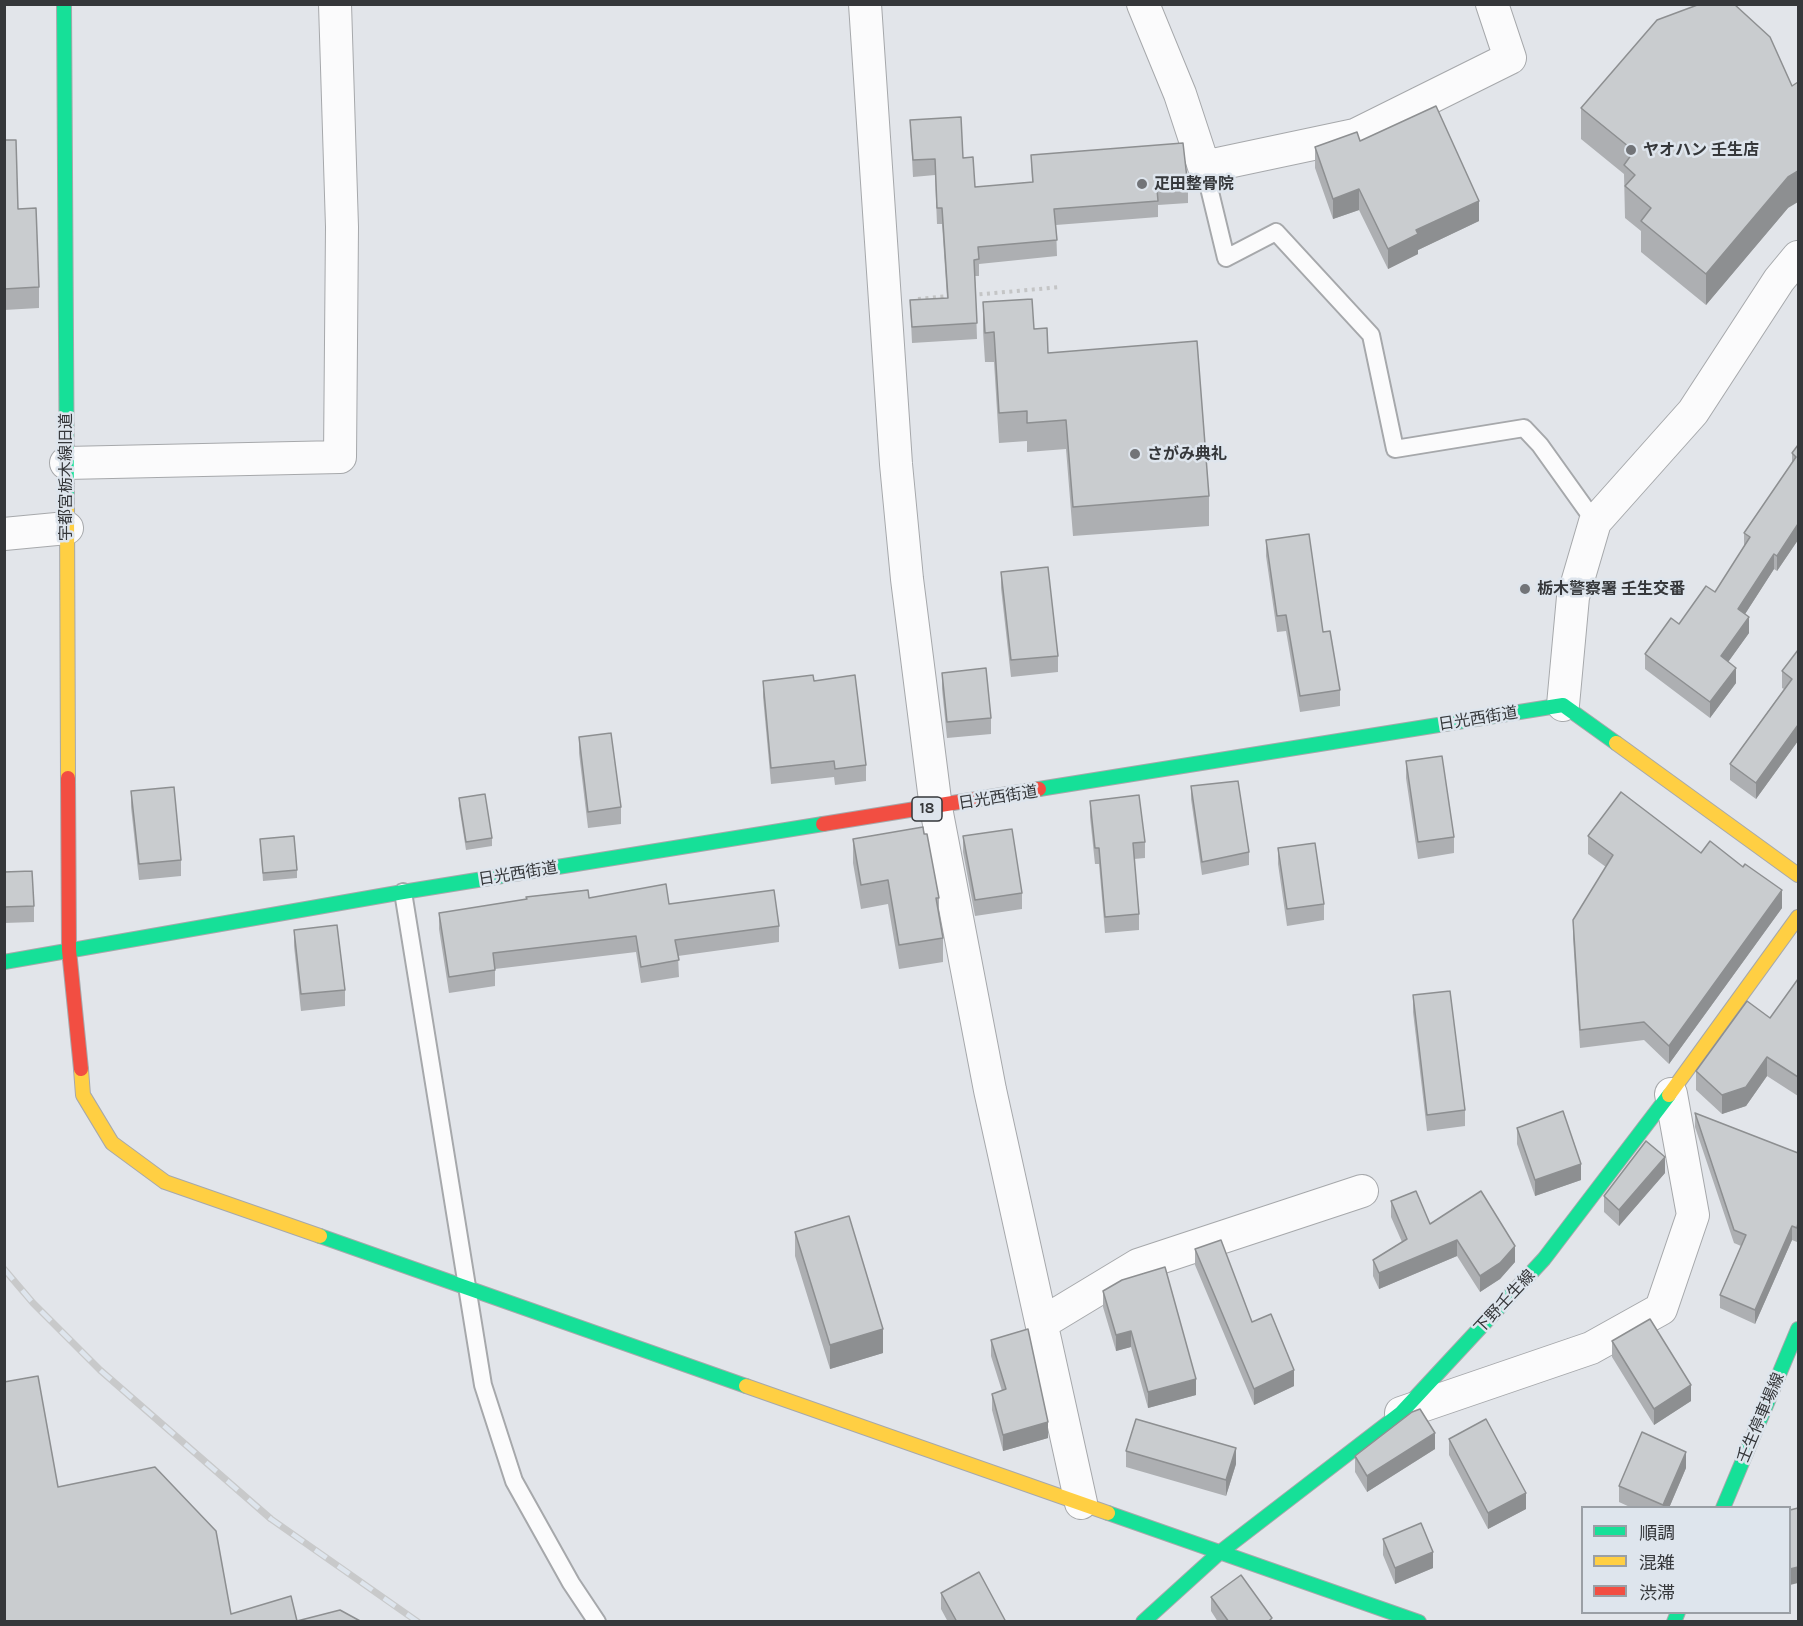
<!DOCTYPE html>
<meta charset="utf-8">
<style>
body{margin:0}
#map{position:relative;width:1803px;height:1626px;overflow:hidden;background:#e2e5ea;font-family:Karla,"Noto Sans JP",sans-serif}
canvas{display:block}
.frame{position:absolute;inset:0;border:6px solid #35373a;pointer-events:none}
.legend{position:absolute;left:1581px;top:1506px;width:210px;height:108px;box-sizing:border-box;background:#dee5ed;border:2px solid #9a9fa5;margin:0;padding:8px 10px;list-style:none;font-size:18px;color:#35373a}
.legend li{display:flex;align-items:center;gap:12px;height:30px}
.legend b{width:30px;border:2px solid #9a9fa5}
</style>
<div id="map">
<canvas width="1803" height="1626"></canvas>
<div class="frame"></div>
<ul class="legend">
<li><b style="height:8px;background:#16e098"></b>順調</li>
<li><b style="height:8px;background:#ffcf43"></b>混雑</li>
<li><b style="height:8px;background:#f24e42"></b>渋滞</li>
</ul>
</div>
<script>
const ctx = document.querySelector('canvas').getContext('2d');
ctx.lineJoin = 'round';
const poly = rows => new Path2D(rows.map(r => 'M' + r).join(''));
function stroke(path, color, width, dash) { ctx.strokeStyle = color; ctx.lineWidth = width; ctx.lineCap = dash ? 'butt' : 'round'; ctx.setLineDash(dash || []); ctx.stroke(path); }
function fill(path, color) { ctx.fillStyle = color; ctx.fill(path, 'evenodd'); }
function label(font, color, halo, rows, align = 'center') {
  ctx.font = font + ' Karla,"Noto Sans JP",sans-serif'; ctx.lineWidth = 5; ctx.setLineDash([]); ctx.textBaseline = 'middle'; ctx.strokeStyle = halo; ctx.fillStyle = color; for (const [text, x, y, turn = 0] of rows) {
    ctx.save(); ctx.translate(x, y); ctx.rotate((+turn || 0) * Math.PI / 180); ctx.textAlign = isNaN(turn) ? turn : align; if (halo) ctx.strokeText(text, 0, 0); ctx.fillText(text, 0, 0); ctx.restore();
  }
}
const path = poly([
 [972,295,1061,287],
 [918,299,949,296]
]);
const lane = poly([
 [1204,167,1226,258,1276,232,1371,335,1395,449,1524,428,1540,445,1595,522],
 [403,892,483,1385,514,1481,571,1583,597,1622]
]);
const street = poly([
 [865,4,896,464,907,579,936,808,990,1090,1081,1503],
 [1143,4,1180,94,1204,167,1355,135,1510,58,1492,4],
 [66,463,340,457,342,227,335,4],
 [4,534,67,528],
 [1563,705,1573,597,1595,522,1693,412,1779,280,1798,257],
 [1042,1323,1138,1265,1362,1191],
 [1401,1413,1591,1348,1661,1309,1693,1215,1671,1094]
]);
const fast = poly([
 [64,4,67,505],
 [1039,789,1563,705,1616,743],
 [4,962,403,892,823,824],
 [320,1236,746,1386],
 [1723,1508,1798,1329],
 [1108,1513,1419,1622],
 [1143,1622,1219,1553,1401,1413,1544,1259,1669,1095],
 [1674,1622,1678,1612]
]);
const slow = poly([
 [67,505,68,778],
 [1616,743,1798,875],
 [81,1069,83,1095,112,1143,165,1182,320,1236],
 [1669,1095,1798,917],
 [746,1386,1108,1513]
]);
const jam = poly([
 [68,778,69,950,81,1069],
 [823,824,1039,789]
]);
const rail = poly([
 [4,1269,33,1303,100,1370,271,1519,418,1622]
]);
const wall = poly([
 [1581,108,1788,208,1706,305,1641,252,1641,231,1625,218,1624,174,1581,139],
 [910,120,963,158,975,187,1032,182,1031,155,1188,187,1188,203,1158,205,1158,217,1056,225,1057,256,979,264,979,276,975,276,977,339,912,343,910,300,947,298,942,224,937,224,935,175,913,177],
 [4,140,18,209,39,287,39,308,4,310],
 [1360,141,1479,221,1418,250,1418,254,1388,269,1359,210,1333,219,1315,168,1315,147],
 [983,302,1034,329,1048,353,1209,496,1209,526,1073,536,1066,449,1027,452,1027,441,999,443,994,362,985,362,983,331],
 [1798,445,1798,540,1777,571,1774,569,1745,614,1749,633,1728,662,1736,683,1710,718,1645,669,1645,654,1715,592,1744,547,1744,533,1792,464,1792,453],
 [1266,540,1323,632,1340,690,1340,706,1300,712,1286,631,1277,632,1266,556],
 [1001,572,1058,656,1058,672,1011,677,1001,588],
 [1798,650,1798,741,1756,799,1730,780,1730,764,1784,689,1782,688,1782,671],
 [942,673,991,718,991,734,947,738,942,689],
 [763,681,814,681,866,765,866,781,835,785,834,777,771,784,763,697],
 [579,737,621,807,621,824,588,828,579,753],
 [1406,761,1454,837,1454,853,1418,859,1406,778],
 [1191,786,1249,852,1249,865,1202,875,1191,799],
 [131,791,181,860,181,876,139,880,131,807],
 [459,798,492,838,492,846,466,850,459,806],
 [1090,801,1145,842,1145,858,1134,859,1139,914,1139,930,1105,933,1099,864,1095,864,1090,817],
 [963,836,1022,893,1022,909,975,916,963,852],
 [1588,836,1701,853,1782,908,1669,1064,1644,1040,1580,1048,1573,938,1573,920,1606,867,1588,854],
 [260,839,297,870,297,878,263,881],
 [853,839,939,898,939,919,943,938,943,962,899,969,888,904,861,909,853,863],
 [1278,848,1324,904,1324,920,1287,926,1278,864],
 [4,872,34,906,34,922,4,923],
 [589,898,669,904,779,926,779,942,678,956,679,977,641,983,636,952,495,969,495,986,449,993,439,929,439,913],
 [294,930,345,990,345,1006,301,1011,294,946],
 [1798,979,1798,1096,1767,1076,1746,1106,1722,1114,1696,1090,1696,1071,1770,1018],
 [1413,995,1465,1110,1465,1126,1427,1131,1413,1012],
 [1695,1113,1798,1153,1798,1236,1797,1242,1792,1240,1755,1324,1720,1308,1720,1295,1741,1246,1734,1243,1695,1127],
 [1517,1128,1581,1180,1535,1196,1517,1144],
 [1665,1173,1619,1226,1604,1212,1604,1196],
 [1391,1201,1430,1224,1515,1262,1500,1279,1480,1292,1457,1256,1379,1289,1373,1276,1373,1260,1402,1242,1391,1217],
 [795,1232,883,1353,830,1369,795,1256],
 [1195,1249,1252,1322,1294,1386,1254,1405,1195,1265],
 [1103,1291,1196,1395,1148,1408,1131,1347,1116,1351,1103,1307],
 [991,1340,1048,1438,1003,1451,992,1410,992,1394,1002,1391,991,1356],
 [1612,1341,1691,1401,1654,1425,1612,1357],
 [1449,1439,1526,1509,1488,1529,1449,1455],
 [1435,1449,1367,1492,1355,1472,1355,1456],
 [1126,1451,1236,1464,1226,1496,1126,1467],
 [1686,1468,1669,1508,1632,1508,1619,1502,1619,1486],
 [1383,1539,1433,1568,1395,1584,1383,1555],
 [941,1593,1006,1622,948,1622,941,1609],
 [1211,1597,1272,1622,1218,1622,1211,1611]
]);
const shadedWall = poly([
 [1798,171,1798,202,1788,208,1706,305,1706,274,1788,177],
 [1359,189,1359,210,1333,219,1333,199],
 [1479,201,1479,221,1418,250,1418,254,1388,269,1388,249,1416,230],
 [1798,524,1798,540,1777,571,1777,556],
 [1774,554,1774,569,1738,625,1738,609],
 [1749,617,1749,633,1721,672,1721,656],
 [1736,668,1736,683,1710,718,1710,702],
 [1798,725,1798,741,1756,799,1756,783],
 [1782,890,1782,908,1669,1064,1669,1046],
 [1767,1057,1767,1076,1746,1106,1722,1114,1722,1095],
 [1665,1157,1665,1173,1619,1226,1619,1210],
 [1581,1164,1581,1180,1535,1196,1535,1180],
 [1798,1223,1798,1236,1797,1242,1797,1228],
 [1792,1226,1792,1240,1755,1324,1755,1310],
 [1457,1240,1457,1256,1379,1289,1379,1273],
 [1515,1246,1515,1262,1500,1279,1480,1292,1480,1276],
 [883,1329,883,1353,830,1369,830,1345],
 [1131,1331,1131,1347,1116,1351,1116,1335],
 [1294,1370,1294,1386,1254,1405,1254,1389],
 [1196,1379,1196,1395,1148,1408,1148,1392],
 [1691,1385,1691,1401,1654,1425,1654,1409],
 [1048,1422,1048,1438,1003,1451,1003,1435],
 [1435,1433,1435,1449,1367,1492,1367,1476],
 [1236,1448,1236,1464,1226,1496,1226,1480],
 [1686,1452,1686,1468,1669,1508,1663,1508,1663,1505],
 [1526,1493,1526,1509,1488,1529,1488,1513],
 [1433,1552,1433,1568,1395,1584,1395,1568],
 [1798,1567,1798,1583,1790,1585,1790,1569]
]);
const building = poly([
 [1700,4,1734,4,1770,37,1792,86,1798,82,1798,171,1788,177,1706,274,1641,221,1651,208,1625,186,1635,175,1624,165,1634,151,1581,108,1657,20,1700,4],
 [1436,106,1479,201,1416,230,1418,234,1388,249,1359,189,1333,199,1315,147,1357,132,1360,141,1436,106],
 [961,117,963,158,973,157,975,187,1033,182,1031,155,1183,143,1188,187,1157,189,1158,201,1054,209,1057,240,978,247,979,259,974,260,977,323,912,327,910,300,948,298,942,208,937,208,935,159,913,160,910,120,961,117],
 [4,140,16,140,18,209,36,208,39,287,4,289,4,140],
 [1032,299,1034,329,1047,328,1048,353,1197,341,1209,496,1073,507,1066,420,1027,423,1027,411,999,413,994,332,985,333,983,302,1032,299],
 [1798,445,1798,524,1777,556,1774,554,1738,609,1749,617,1721,656,1736,668,1710,702,1645,654,1671,618,1679,624,1706,586,1715,592,1750,537,1744,533,1796,457,1792,453,1798,445],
 [1309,534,1323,632,1330,631,1340,690,1300,696,1286,615,1277,616,1266,540,1309,534],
 [1048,567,1058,656,1011,660,1001,572,1048,567],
 [1798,650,1798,725,1756,783,1730,764,1792,679,1782,671,1798,650],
 [986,668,991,718,947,722,942,673,986,668],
 [813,675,814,681,855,675,866,765,835,769,834,761,771,768,763,681,813,675],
 [611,733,621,807,588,812,579,737,611,733],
 [1442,756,1454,837,1418,842,1406,761,1442,756],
 [1238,781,1249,852,1202,862,1191,786,1238,781],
 [174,787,181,860,139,864,131,791,174,787],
 [1621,792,1701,853,1710,841,1743,867,1745,864,1782,890,1669,1046,1644,1022,1580,1030,1573,920,1613,855,1588,836,1621,792],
 [485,794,492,838,466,842,459,798,485,794],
 [1139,795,1145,842,1133,843,1139,914,1105,917,1099,848,1095,848,1090,801,1139,795],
 [923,827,924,834,927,834,939,898,936,898,943,938,899,945,888,880,861,885,853,839,923,827],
 [1012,829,1022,893,975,900,963,836,1012,829],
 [294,836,297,870,263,873,260,839,294,836],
 [1315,843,1324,904,1287,909,1278,848,1315,843],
 [32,871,34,906,4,907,4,872,32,871],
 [666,884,669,904,774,890,779,926,675,940,679,960,641,967,636,936,493,953,495,970,449,977,439,913,527,899,526,897,588,890,589,898,666,884],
 [337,925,345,990,301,994,294,930,337,925],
 [1798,979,1798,1077,1767,1057,1746,1087,1722,1095,1696,1071,1747,1001,1770,1018,1798,979],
 [1450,991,1465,1110,1427,1115,1413,995,1450,991],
 [1563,1111,1581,1164,1535,1180,1517,1128,1563,1111],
 [1695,1113,1798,1153,1798,1223,1797,1228,1792,1226,1755,1310,1720,1295,1746,1235,1734,1230,1695,1113],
 [1646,1141,1665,1157,1619,1210,1604,1196,1646,1141],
 [1416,1191,1430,1224,1481,1191,1515,1246,1500,1263,1480,1276,1457,1240,1379,1273,1373,1260,1407,1239,1391,1201,1416,1191],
 [849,1216,883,1329,830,1345,795,1232,849,1216],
 [1221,1240,1252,1322,1271,1314,1294,1370,1254,1389,1195,1249,1221,1240],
 [1165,1267,1196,1379,1148,1392,1131,1331,1116,1335,1103,1291,1122,1280,1165,1267],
 [1650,1319,1691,1385,1654,1409,1612,1341,1650,1319],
 [1028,1329,1048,1422,1003,1435,992,1394,1006,1389,991,1340,1028,1329],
 [38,1376,58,1487,155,1467,216,1531,231,1614,291,1596,297,1621,340,1610,362,1622,4,1622,4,1382,38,1376],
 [1420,1409,1435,1433,1367,1476,1355,1456,1412,1412,1420,1409],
 [1136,1419,1236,1448,1226,1480,1126,1451,1136,1419],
 [1486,1419,1526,1493,1488,1513,1449,1439,1486,1419],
 [1642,1432,1686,1452,1663,1505,1619,1486,1642,1432],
 [1798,1508,1798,1567,1790,1569,1790,1510,1798,1508],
 [1421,1523,1433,1552,1395,1568,1383,1539,1421,1523],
 [979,1572,1006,1622,957,1622,941,1593,979,1572],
 [1241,1575,1272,1618,1268,1622,1229,1622,1211,1597,1241,1575]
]);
const markers = [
 [1631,150,6,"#727478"],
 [1142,184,6,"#727478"],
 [1135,454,6,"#727478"],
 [1525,589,6,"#727478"]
];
const shields = [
 [927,809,30]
];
const shieldNames = [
 ["18",927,809]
];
const poiNames = [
 ["ヤオハン 壬生店",1643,150],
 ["疋田整骨院",1154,184],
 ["さがみ典礼",1147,454],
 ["栃木警察署 壬生交番",1537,589]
];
const streetNames = [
 ["宇都宮栃木線旧道",66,477,-90],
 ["日光西街道",1478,719,-9],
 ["日光西街道",998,798,-9],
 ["日光西街道",518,874,-9],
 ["下野壬生線",1505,1302,-47],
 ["壬生停車場線",1761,1418,-67]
];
stroke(lane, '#a6a8ab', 20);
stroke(street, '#a6a8ab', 34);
stroke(fast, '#a6a8ab', 16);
stroke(slow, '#a6a8ab', 16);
stroke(jam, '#a6a8ab', 16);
stroke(path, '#c4c5c6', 4, [3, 4.5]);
stroke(lane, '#fbfbfc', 16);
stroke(street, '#fbfbfc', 32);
stroke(fast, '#16e098', 14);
stroke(slow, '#ffcf43', 14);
stroke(jam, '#f24e42', 14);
stroke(rail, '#c8c9ca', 7);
stroke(rail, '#dee5ed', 4.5, [14]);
fill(wall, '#adafb2');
fill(shadedWall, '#8d8f91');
fill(building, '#c9cccf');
stroke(building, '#8d8f91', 1.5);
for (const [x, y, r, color] of markers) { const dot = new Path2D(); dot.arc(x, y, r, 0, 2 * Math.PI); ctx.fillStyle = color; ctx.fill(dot); stroke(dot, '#dee5ed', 2); }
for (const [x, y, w] of shields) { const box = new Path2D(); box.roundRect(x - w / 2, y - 12, w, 24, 4.5); ctx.fillStyle = '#dee5ed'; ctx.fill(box); stroke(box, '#35373a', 1.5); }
label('bold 15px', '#35373a', null, shieldNames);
label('bold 16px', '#35373a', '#dee5ed', poiNames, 'left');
label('16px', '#35373a', '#dee5ed', streetNames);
</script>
